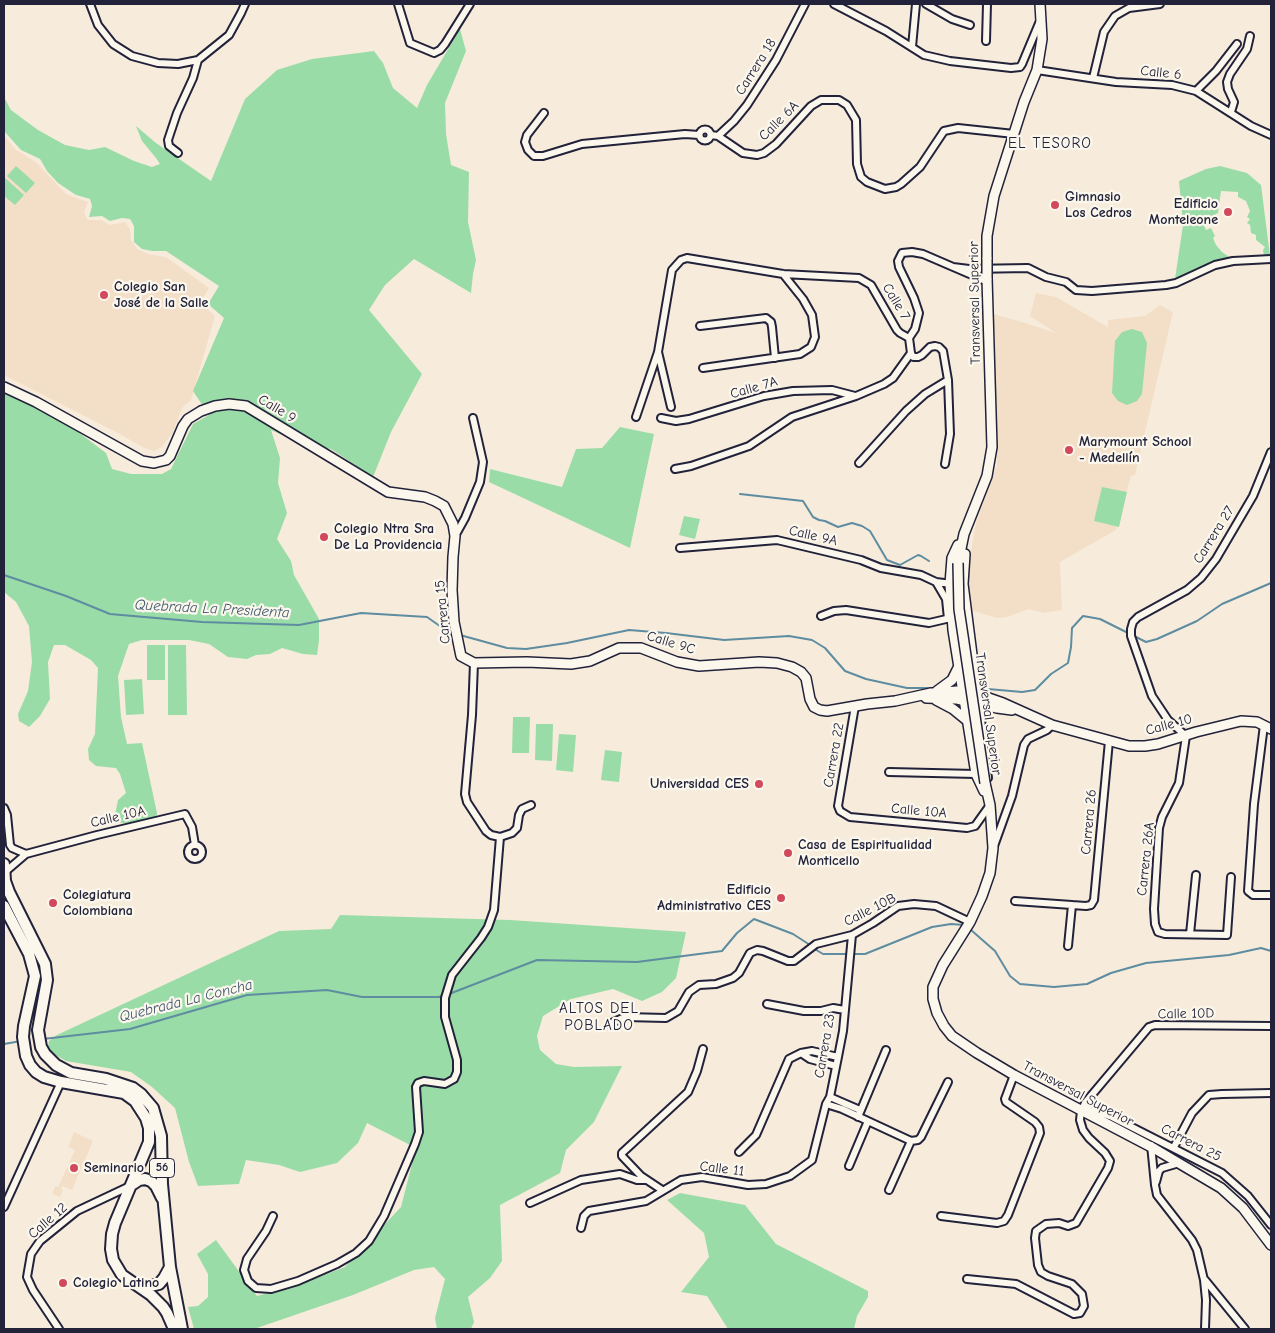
<!DOCTYPE html>
<meta charset="utf-8">
<style>
body{margin:0}
#map{position:relative;width:1275px;height:1333px;overflow:hidden;background:#f7ecdb;font-family:"Comic Neue",sans-serif}
canvas{display:block}
.frame{position:absolute;inset:0;border:5px solid #22223b;pointer-events:none}
</style>
<div id="map">
<canvas width="1275" height="1333"></canvas>
<div class="frame"></div>
</div>
<script>
const ctx = document.querySelector('canvas').getContext('2d');
ctx.lineJoin = 'round';
function fill(path, color) { ctx.fillStyle = color; ctx.fill(path, 'evenodd'); }
const poly = rows => new Path2D(rows.map(r => 'M' + r).join(''));
function stroke(path, color, width, dash) { ctx.strokeStyle = color; ctx.lineWidth = width; ctx.lineCap = dash ? 'butt' : 'round'; ctx.setLineDash(dash || []); ctx.stroke(path); }
function label(font, color, halo, rows, align = 'center') {
  ctx.font = font + ' "Comic Neue",sans-serif'; ctx.lineWidth = 4.5; ctx.setLineDash([]); ctx.textBaseline = 'middle'; ctx.strokeStyle = halo; ctx.fillStyle = color; for (const [text, x, y, turn = 0] of rows) {
    ctx.save(); ctx.translate(x, y); ctx.rotate((+turn || 0) * Math.PI / 180); ctx.textAlign = isNaN(turn) ? turn : align; if (halo) ctx.strokeText(text, 0, 0); ctx.fillText(text, 0, 0); ctx.restore();
  }
}
const built = poly([
 [4,135,15,149,36,162,66,194,88,202,84,213,88,220,101,220,110,225,125,222,130,229,131,240,137,249,148,254,166,257,209,288,200,303,215,316,191,400,182,408,173,432,162,447,154,451,144,448,118,433,4,375],
 [1036,293,1056,297,1108,327,1108,320,1145,316,1160,305,1173,312,1135,475,1131,476,1116,530,1060,562,1062,610,1043,613,1029,609,1007,617,997,618,971,610,968,589,970,557,976,523,997,465,994,314,1025,323,1056,333,1030,316],
 [74,1132,93,1141,72,1190,62,1186,61,1189,63,1190,60,1197,52,1194,55,1186,58,1187,75,1150,68,1147]
]);
const green = poly([
 [460,29,466,51,445,103,446,134,451,165,469,172,468,222,476,260,473,274,471,293,414,259,385,285,369,310,422,374,391,432,373,477,331,449,305,445,271,430,280,458,278,483,287,513,277,539,291,561,294,575,319,619,319,640,317,655,303,654,282,648,270,654,256,655,247,659,228,657,209,644,189,640,142,640,129,644,118,676,121,717,127,744,142,743,157,813,156,818,127,824,118,822,115,815,118,800,126,793,120,774,116,768,96,766,89,760,88,749,95,734,98,668,91,660,65,645,54,645,48,662,50,699,40,716,29,727,19,721,18,714,28,691,32,662,29,626,16,602,4,592,4,392,41,409,66,423,106,453,112,469,131,474,162,474,171,469,193,424,209,415,193,391,224,318,208,304,219,286,166,251,152,251,142,249,134,242,134,226,130,219,122,218,110,221,102,216,89,217,92,206,90,199,76,195,58,183,47,171,40,159,21,150,4,131,4,97,11,110,38,130,65,145,89,150,105,147,134,161,152,167,160,164,156,158,142,141,136,126,156,143,211,181,245,99,277,70,312,59,374,51,383,63,393,88,417,108,427,85],
 [16,166,35,183,26,193,7,176],
 [1220,166,1247,173,1261,185,1270,256,1264,256,1263,250,1265,247,1256,240,1256,235,1251,233,1250,225,1247,223,1250,219,1247,217,1250,211,1246,201,1238,197,1238,192,1221,191,1218,213,1202,221,1206,230,1211,228,1215,236,1213,238,1216,245,1222,252,1231,258,1218,260,1175,279,1183,225,1179,181,1206,169],
 [5,178,24,195,15,205,4,196],
 [1132,329,1142,332,1147,343,1142,394,1137,401,1127,405,1118,401,1112,393,1115,341,1122,332],
 [620,427,654,434,630,548,489,482,490,469,562,487,576,449,602,448],
 [1102,487,1127,492,1119,527,1094,521],
 [684,516,700,519,695,539,679,535],
 [147,645,165,645,165,680,147,680],
 [168,645,186,645,187,715,168,715],
 [142,679,144,714,126,715,124,680],
 [513,717,530,717,529,753,512,753],
 [536,724,553,724,552,761,535,760],
 [559,734,576,735,573,772,556,770],
 [605,750,622,752,619,782,601,780],
 [340,915,510,920,686,932,676,978,662,992,642,1001,613,989,571,999,543,1016,537,1036,540,1050,556,1064,574,1067,622,1066,594,1122,566,1150,560,1173,500,1205,502,1261,490,1278,468,1297,474,1322,471,1329,437,1329,435,1318,445,1279,434,1267,414,1270,353,1295,254,1329,194,1329,188,1307,198,1306,208,1297,208,1274,197,1254,216,1240,257,1296,298,1285,345,1267,401,1207,416,1148,367,1123,358,1143,337,1163,300,1172,279,1165,246,1160,239,1184,198,1186,189,1162,175,1108,152,1087,131,1072,66,1061,52,1053,48,1047,49,1041,57,1035,279,931,331,929],
 [680,1193,745,1205,776,1244,868,1291,868,1297,857,1316,854,1329,728,1329,707,1296,681,1292,709,1257,704,1233,667,1200]
]);
const stream = poly([
 [740,494,803,501,813,517,819,520,825,521,838,527,852,523,862,526,870,531,887,560,900,565,918,555,921,556,929,561],
 [4,575,66,596,110,614,202,622,299,625,361,613,427,617,444,629,454,632],
 [460,635,507,648,526,649,567,643,629,630,666,633,724,640,789,636,812,640,825,648,845,671,866,679,907,688,935,688],
 [1132,635,1146,642,1157,639,1197,621,1222,604,1271,583],
 [988,689,1022,692,1035,690,1051,674,1068,663,1071,647,1072,628,1083,616,1100,619,1128,633],
 [971,930,995,951,1010,976,1020,984,1054,987,1087,984,1111,973,1146,963,1229,955,1261,948,1271,951],
 [813,948,823,954,865,954,932,927,951,924,964,925],
 [449,994,537,960,637,962,722,951,737,933,754,919,793,934,810,945],
 [43,1039,130,1029,247,995,327,990,362,997,439,997,444,995],
 [4,1044,21,1041]
]);
const street = poly([
 [90,4,98,25,113,44,132,56,158,63,178,64,198,60,229,35,241,13,245,4],
 [398,4,410,43,434,53,440,50,445,44,470,4],
 [834,4,886,31,924,55,950,61,1011,68,1020,67,1022,64,1040,21],
 [926,4,952,19,970,25],
 [986,41,987,4],
 [912,47,916,4],
 [1037,70,1116,82,1172,85,1196,91,1251,126,1271,135],
 [1093,78,1104,32,1115,16,1129,8,1160,4],
 [1196,91,1216,71,1237,44],
 [1231,112,1234,102,1228,89,1227,82,1230,74,1247,49,1250,36],
 [544,113,527,135,525,142,528,150,534,156,543,156,582,144,685,134,699,135],
 '699.5 135a5.5 5.5 0 1 1 11 0a5.5 5.5 0 1 1-11 0Z',
 [711,135,718,136,743,153,757,155,764,153,776,144,811,106,821,100,839,100,847,105,856,120,857,164,861,177,867,182,885,189,896,187,901,184,920,167,944,131,958,128,1014,134],
 [718,136,734,121,747,105,776,60,805,4],
 [178,153,169,146,168,140,177,113,193,78,198,60],
 [953,267,969,269,1028,268,1046,277,1066,282,1076,290,1092,291,1166,285,1176,283,1215,265,1233,261,1271,259],
 [700,326,766,318,771,322,772,327,775,358],
 [909,338,915,329,919,313,914,298,899,267,898,261,902,253,912,252,923,254,988,282],
 [658,352,671,407],
 [911,353,913,357,918,357,922,355,930,347,935,346,939,347,943,351,948,380,950,434,945,464],
 [703,368,800,354,811,347,815,337,812,315,803,299,783,274],
 [636,417,658,352,672,270,681,260,687,258,783,274,859,278,871,285,897,330,900,333,909,338],
 [661,418,676,421,689,419,764,396,793,391,832,390,855,396],
 [859,463,906,411,925,394,948,380],
 [675,469,691,466,749,446,792,417,856,396,884,384,893,378,911,353,909,338],
 [455,536,465,518,480,482,483,462,473,418],
 [680,548,777,540,861,560,881,568,921,575,936,582,952,584],
 [936,582,946,599,948,619],
 [821,616,834,611,846,610,929,623,955,617],
 [474,663,472,715,465,794,467,802,486,831,491,835,500,837,512,833,517,828,519,815,522,809,531,805],
 [984,705,981,719,988,778],
 [855,706,838,806,840,811,850,817,967,828,975,826,990,805],
 [1264,725,1254,804,1248,891,1253,895,1271,895],
 [889,772,976,774],
 [4,808,7,815,10,845,12,848,26,854],
 '188 852a7 7 0 1 1 14 0a7 7 0 1 1-14 0Z',
 [994,846,1012,796,1024,745,1028,739,1047,730,1052,725],
 [5,872,26,854,97,835,185,814,192,827,195,845],
 [1231,877,1227,935,1165,934,1158,932,1155,924,1154,909,1159,828,1162,817,1179,783,1186,736,1168,720,1152,696,1131,636,1131,629,1133,622,1138,617,1187,590,1201,578,1216,559,1253,496,1271,452],
 [1015,901,1086,906,1091,905,1094,900,1109,741],
 [1190,934,1196,875],
 [1068,946,1072,905],
 [767,1004,804,1011,821,1011,833,1008,845,1010],
 [609,1024,625,1017,666,1018,678,1011,689,992,699,985,716,984,733,978,739,973,750,953,757,950,763,951,788,961,794,961,816,944,852,935,873,923,898,906,914,904,936,906,970,922],
 [801,1053,810,1059,836,1066],
 [830,1097,860,1110],
 [1085,1103,1090,1110,1112,1117,1222,1173,1248,1196,1271,1225],
 [826,1104,842,1109,911,1141,918,1140,921,1137,948,1082],
 [858,1117,886,1050],
 [1151,1145,1155,1185,1157,1195,1192,1240,1197,1250,1204,1280,1206,1300,1205,1329],
 [1174,1147,1192,1113,1209,1095,1222,1094,1271,1093],
 [739,1152,756,1135,789,1059,801,1053,812,1051,838,1057],
 [849,1166,868,1121],
 [1156,1182,1159,1171,1162,1168,1179,1163],
 [662,1190,641,1176,622,1156,622,1153,688,1092,697,1071,703,1049],
 [889,1190,911,1141],
 [530,1203,581,1180,620,1174,637,1180,646,1180],
 [4,1207,61,1082],
 [273,1216,266,1231,247,1259,244,1270,248,1281,256,1288,271,1289,298,1281,337,1264,356,1253,369,1241,384,1216,415,1144,419,1132,416,1087,418,1083,424,1081,445,1084,454,1079,457,1072,457,1060,445,1017,445,998,452,975,481,938,488,927,494,910,500,837],
 [941,1216,997,1223,1004,1221,1008,1215,1040,1133,1039,1127,1035,1122,1006,1102,1005,1099,1014,1075],
 [581,1228,584,1216,589,1211,646,1201,681,1180,702,1177,748,1185,766,1184,790,1176,812,1160,826,1104,830,1097,838,1057,843,1031,852,935],
 [967,1279,1016,1284,1074,1314,1080,1313,1084,1306,1082,1294,1072,1284,1048,1276,1041,1272,1038,1265,1035,1238,1036,1231,1046,1224,1059,1223,1068,1226,1076,1223,1108,1168,1110,1161,1105,1153,1089,1138,1083,1130,1080,1120,1081,1111,1085,1103,1149,1027,1155,1025,1271,1026],
 [1205,1280,1245,1329],
 [59,1329,33,1290,27,1277,31,1254,40,1241,77,1211,130,1186]
]);
const secondary = poly([
 [987,259,987,236,994,196,1024,102,1037,70,1042,39,1040,4],
 [4,387,36,402,142,461,154,463,166,460,170,456,183,426,188,419,201,411,215,406,229,404,246,406,388,492,425,497,435,501,444,506,453,524,455,536,453,557,452,590,454,622,461,656,474,663,527,662,571,664,590,661,619,648,641,648,677,662,699,666,759,662,777,663,792,667,801,672,806,678,810,699,814,707,820,710,827,711,867,704,895,701,931,693,957,691,977,694,1003,703,1052,725,1129,746,1145,746,1158,744,1196,732,1241,721,1257,722,1271,729],
 [958,545,952,558,950,584,953,630,976,774,984,791],
 [965,554,963,584,977,694],
 [958,563,964,534,987,476,992,447,987,278],
 [937,691,952,680,959,666],
 [926,698,957,699,997,708,1012,710],
 [936,700,953,709,969,722],
 [985,783,990,805,993,848,990,873,982,896,970,922,943,965,933,987,933,999,937,1013,944,1026,952,1036,977,1053,1014,1075,1155,1149,1221,1188,1243,1208,1271,1245]
]);
const primary = poly([
 [4,864,5,881,9,892,45,964,47,980,38,1030,41,1047,45,1054,56,1065,71,1073,106,1079,133,1088,141,1094,153,1108,161,1136,162,1184,170,1267,182,1329],
 [4,906,29,954,35,976,24,1026,23,1037,26,1056,30,1065,36,1072,44,1077,61,1082,124,1093,135,1101,146,1118,149,1128,149,1142,115,1223,112,1234,111,1249,113,1260,122,1275,151,1295,163,1307,167,1313,174,1329],
 [133,1184,139,1180,145,1179,151,1181,156,1186,162,1198],
 [136,1284,150,1286,159,1284,164,1278,170,1267]
]);
const secondaryBridge = poly([
 [987,259,987,278],
 [958,563,959,609,985,783]
]);
const markers = [
 [1055,205,5,"#d1495b"],
 [1228,212,5,"#d1495b"],
 [104,295,5,"#d1495b"],
 [1069,450,5,"#d1495b"],
 [324,537,5,"#d1495b"],
 [759,784,5,"#d1495b"],
 [788,853,5,"#d1495b"],
 [781,898,5,"#d1495b"],
 [53,903,5,"#d1495b"],
 [74,1168,5,"#d1495b"],
 [63,1283,5,"#d1495b"]
];
const shields = [
 [162,1168,25]
];
const shieldNames = [
 ["56",162,1168]
];
const streetNames = [
 ["Carrera 18",756,67,-58],
 ["Calle 6",1161,73,6],
 ["Calle 6A",779,121,-45],
 ["Calle 7",896,302,59],
 ["Transversal Superior",975,303,-91],
 ["Calle 7A",754,388,-16],
 ["Calle 9",277,409,31],
 ["Carrera 27",1214,535,-58],
 ["Calle 9A",813,536,13],
 ["Carrera 15",443,612,-95],
 ["Calle 9C",671,643,17],
 ["Transversal Superior",988,714,82],
 ["Calle 10",1169,725,-15],
 ["Carrera 22",834,755,-80],
 ["Calle 10A",919,811,5],
 ["Calle 10A",118,817,-13],
 ["Carrera 26",1089,822,-85],
 ["Carrera 26A",1146,859,-84],
 ["Calle 10B",870,910,-27],
 ["Calle 10D",1186,1014,-1],
 ["Carrera 23",825,1046,-80],
 ["Transversal Superior",1078,1094,28],
 ["Carrera 25",1191,1143,27],
 ["Calle 11",722,1169,7],
 ["Calle 12",48,1221,-41]
];
const poiNames = [
 ["Gimnasio",1065,197],
 ["Los Cedros",1065,213],
 ["Edificio",1218,204,"right"],
 ["Monteleone",1218,220,"right"],
 ["Colegio San",114,287],
 ["José de la Salle",114,303],
 ["Marymount School",1079,442],
 ["- Medellín",1079,458],
 ["Colegio Ntra Sra",334,529],
 ["De La Providencia",334,545],
 ["Universidad CES",749,784,"right"],
 ["Casa de Espiritualidad",798,845],
 ["Monticello",798,861],
 ["Edificio",771,890,"right"],
 ["Administrativo CES",771,906,"right"],
 ["Colegiatura",63,895],
 ["Colombiana",63,911],
 ["Seminario",84,1168],
 ["Colegio Latino",73,1283]
];
const neighbourhoodNames = [
 ["EL TESORO",1050,144],
 ["ALTOS DEL",599,1009],
 ["POBLADO",599,1026]
];
const waterNames = [
 ["Quebrada La Presidenta",212,609,3],
 ["Quebrada La Concha",186,1001,-14]
];
fill(built, '#f3dfc7');
fill(green, '#9adca7');
stroke(stream, '#5e8ca1', 2);
stroke(street, '#22223b', 10);
stroke(secondary, '#22223b', 12);
stroke(primary, '#22223b', 14);
stroke(street, '#fbf7ec', 6);
stroke(secondary, '#fbf7ec', 9);
stroke(primary, '#fbf7ec', 10);
stroke(secondaryBridge, '#22223b', 12, []);
stroke(secondaryBridge, '#fbf7ec', 9);
for (const [x, y, r, color] of markers) { const dot = new Path2D(); dot.arc(x, y, r, 0, 2 * Math.PI); ctx.fillStyle = color; ctx.fill(dot); stroke(dot, '#fbf7ec', 2); }
for (const [x, y, w] of shields) { const box = new Path2D(); box.roundRect(x - w / 2, y - 9.5, w, 19, 4); ctx.fillStyle = '#fbf7ec'; ctx.fill(box); stroke(box, '#22223b', 1); }
label('bold 12px', '#22223b', null, shieldNames);
label('14px', '#22223b', '#fbf7ec', streetNames);
label('bold 14px', '#22223b', '#fbf7ec', poiNames, 'left');
ctx.letterSpacing = '1px';
label('15px', '#22223b', '#fbf7ec', neighbourhoodNames);
ctx.letterSpacing = '0px';
label('italic 15px', '#40576e', '#fbf7ec', waterNames);
</script>
